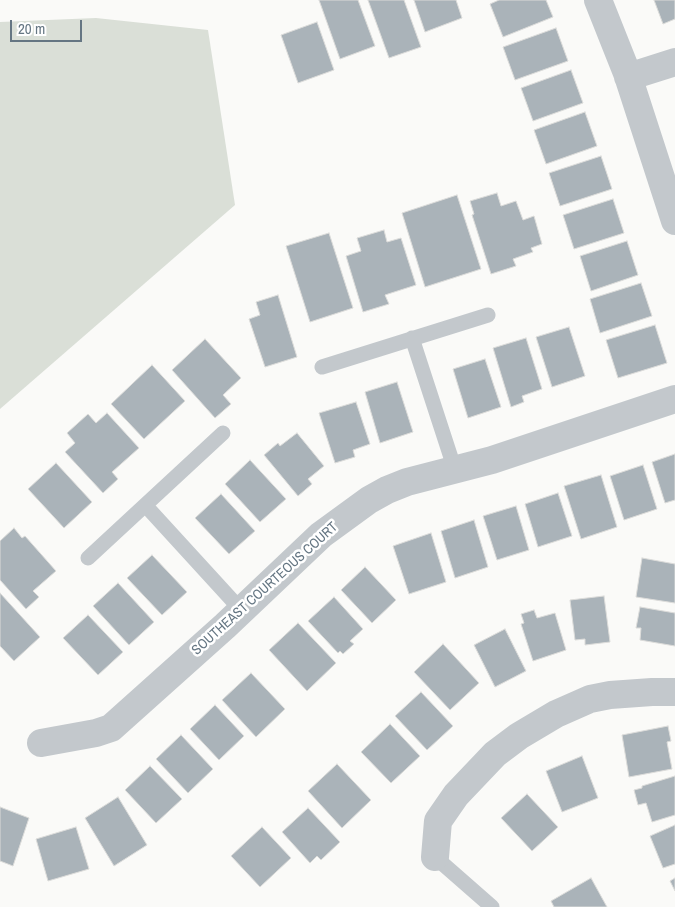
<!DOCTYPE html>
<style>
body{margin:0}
#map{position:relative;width:675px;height:907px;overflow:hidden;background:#fafaf8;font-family:"Archivo Narrow",sans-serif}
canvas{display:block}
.scale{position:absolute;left:10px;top:20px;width:72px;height:22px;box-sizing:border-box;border:2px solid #657683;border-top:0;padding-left:6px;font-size:15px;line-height:18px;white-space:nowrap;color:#657683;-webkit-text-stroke:4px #fff;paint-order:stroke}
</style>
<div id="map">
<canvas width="675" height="907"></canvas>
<div class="scale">20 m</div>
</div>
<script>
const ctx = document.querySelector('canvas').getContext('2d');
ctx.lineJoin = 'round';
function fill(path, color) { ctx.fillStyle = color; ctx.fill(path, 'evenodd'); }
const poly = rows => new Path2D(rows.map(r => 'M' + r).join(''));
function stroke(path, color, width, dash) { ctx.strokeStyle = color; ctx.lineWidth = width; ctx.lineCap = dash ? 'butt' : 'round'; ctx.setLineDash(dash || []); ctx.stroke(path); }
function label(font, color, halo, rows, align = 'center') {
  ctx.font = font + ' "Archivo Narrow",sans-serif'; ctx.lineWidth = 5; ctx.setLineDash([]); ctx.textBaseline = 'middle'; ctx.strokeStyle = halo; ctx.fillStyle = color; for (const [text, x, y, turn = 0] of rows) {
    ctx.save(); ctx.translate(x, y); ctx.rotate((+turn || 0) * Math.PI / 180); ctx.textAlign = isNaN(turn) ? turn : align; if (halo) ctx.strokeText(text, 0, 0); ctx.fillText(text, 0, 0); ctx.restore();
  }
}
const green = poly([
 [96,18,208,30,235,205,0,409,0,22]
]);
const building = poly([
 [319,0,358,0,375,46,340,59,319,0],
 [368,0,404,0,421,47,389,58,368,0],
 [414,0,456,0,462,18,425,32,414,0],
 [499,0,546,0,553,17,503,37,490,4,499,0],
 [654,0,675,0,675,19,663,24,654,0],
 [317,22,334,70,298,83,281,35,317,22],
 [556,28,568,61,515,80,503,47,556,28],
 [571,70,583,103,533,121,521,88,571,70],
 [585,112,597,146,546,164,534,130,585,112],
 [601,156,612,189,560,206,549,173,601,156],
 [497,193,501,206,516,201,523,220,534,216,542,244,531,248,533,252,513,259,516,266,491,274,472,215,474,214,470,201,497,193],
 [457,195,481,269,425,287,402,213,457,195],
 [613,199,624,233,574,249,563,215,613,199],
 [384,230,387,242,401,238,416,285,385,295,389,304,363,312,346,256,361,251,357,238,384,230],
 [329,233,353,308,310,322,286,246,329,233],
 [627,241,638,275,591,291,580,256,627,241],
 [641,283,652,316,600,333,590,299,641,283],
 [278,295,297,357,265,367,249,319,260,315,256,302,278,295],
 [655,325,667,363,618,378,606,340,655,325],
 [569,327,585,376,552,387,536,337,569,327],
 [526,338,542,389,522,396,524,402,511,407,493,348,526,338],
 [205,339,241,378,223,395,231,404,215,418,172,370,205,339],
 [485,359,501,407,468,418,453,369,485,359],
 [152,365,185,401,144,439,111,404,152,365],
 [397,382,413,432,380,443,365,392,397,382],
 [356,402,370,444,353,450,355,457,335,463,319,413,356,402],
 [107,413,139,448,112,472,118,479,103,493,65,452,75,443,67,433,88,414,96,423,107,413],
 [297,433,324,466,308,479,312,484,298,496,264,455,278,443,280,446,297,433],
 [675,454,675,500,665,503,652,462,675,454],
 [250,460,286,499,260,522,225,484,250,460],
 [56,463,92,502,64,528,28,489,56,463],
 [643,465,657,509,624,520,610,476,643,465],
 [601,475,617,527,581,539,564,486,601,475],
 [558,493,572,536,538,547,525,504,558,493],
 [221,494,255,531,229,554,195,518,221,494],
 [516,506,529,550,497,560,483,516,516,506],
 [474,520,488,567,455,578,441,531,474,520],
 [14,528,22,538,25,536,56,571,33,591,39,597,26,609,0,580,0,541,14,528],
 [431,533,446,582,409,594,393,546,431,533],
 [152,555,187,592,162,615,127,578,152,555],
 [642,558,675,564,675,603,636,597,642,558],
 [365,567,396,600,372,623,341,590,365,567],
 [118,583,154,622,129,645,93,606,118,583],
 [0,593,40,637,14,661,0,646,0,593],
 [604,596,610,642,585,645,585,639,575,640,570,600,604,596],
 [334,597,363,629,350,641,354,644,343,654,340,651,338,653,308,621,334,597],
 [640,607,675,613,675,646,640,640,641,628,636,628,640,607],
 [534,610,537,618,555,613,566,650,533,661,521,624,524,623,521,614,534,610],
 [88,615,123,652,98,675,63,638,88,615],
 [298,623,336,663,307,691,269,650,298,623],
 [505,629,526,671,495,687,474,645,505,629],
 [443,644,479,683,450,710,414,672,443,644],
 [251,673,285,709,256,737,222,700,251,673],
 [421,692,453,726,427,750,395,716,421,692],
 [215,705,244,736,219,760,190,729,215,705],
 [390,724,420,756,391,783,361,752,390,724],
 [668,726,671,741,667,742,672,769,629,777,622,735,668,726],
 [181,735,213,769,188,793,156,759,181,735],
 [582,756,598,798,562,812,546,771,582,756],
 [337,764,371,800,342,828,308,791,337,764],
 [150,766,182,799,156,823,125,790,150,766],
 [675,776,675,815,652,822,646,803,638,805,634,790,642,788,642,786,675,776],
 [527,794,558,827,532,851,501,818,527,794],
 [118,797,147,845,114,866,85,818,118,797],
 [0,807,29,818,13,866,0,861,0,807],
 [308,808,340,842,321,860,317,856,310,863,282,832,308,808],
 [675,825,675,864,663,868,650,836,675,825],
 [76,827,89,869,48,881,36,839,76,827],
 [262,827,291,858,260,887,231,856,262,827],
 [591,878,607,907,554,907,551,901,591,878],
 [675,878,675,891,670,881,675,878]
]);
const lane = poly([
 [412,338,455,470],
 [322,367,488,315],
 [146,506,242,611],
 [88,558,223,433],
 [435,857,492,907]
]);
const street = poly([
 [598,0,627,73,675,221],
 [628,77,675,62],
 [41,743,96,733,111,728,225,626,321,535,369,500,387,490,407,482,492,460,675,399],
 [435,857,438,821,456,795,495,754,519,736,556,714,590,699,610,695,652,692,675,692]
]);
const streetNames = [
 ["SOUTHEAST COURTEOUS COURT",265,589,-42]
];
fill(green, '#dadfd7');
fill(building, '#aab3b9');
stroke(building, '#dcdcda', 1);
stroke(lane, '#c3c8cc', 15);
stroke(street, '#c3c8cc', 28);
label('14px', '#657683', '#fff', streetNames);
</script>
